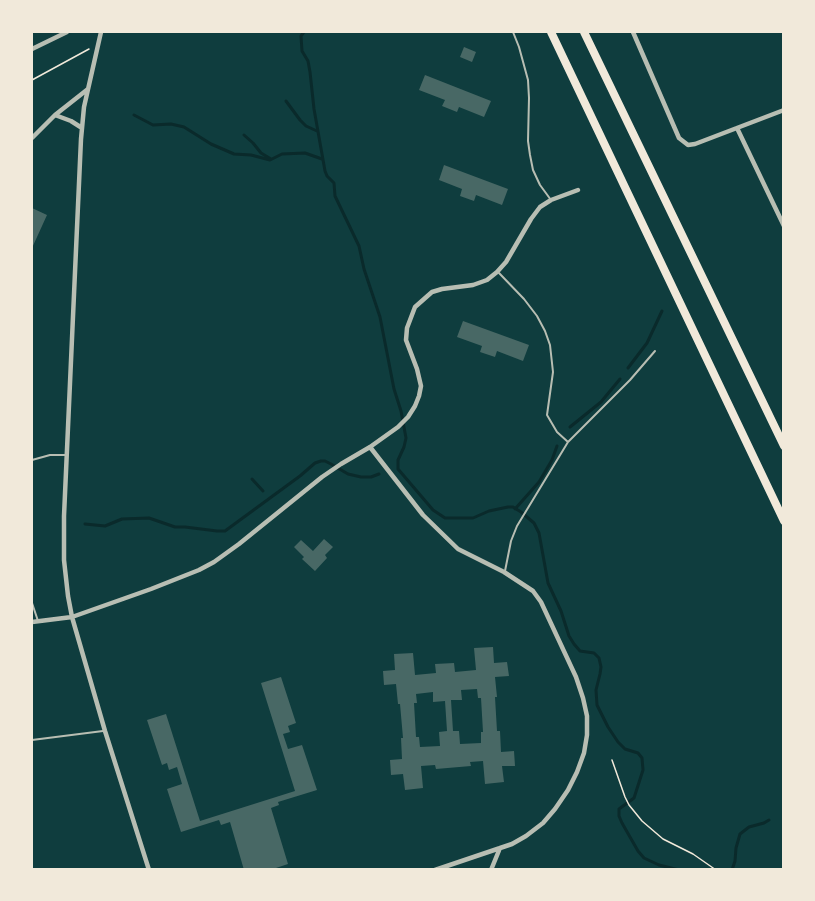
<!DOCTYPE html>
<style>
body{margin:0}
#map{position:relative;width:815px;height:901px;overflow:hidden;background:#0f3d3e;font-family:"DejaVu Sans",sans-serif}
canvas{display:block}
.frame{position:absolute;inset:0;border:33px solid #f1e9da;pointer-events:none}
</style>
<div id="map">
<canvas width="815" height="901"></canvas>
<div class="frame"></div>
</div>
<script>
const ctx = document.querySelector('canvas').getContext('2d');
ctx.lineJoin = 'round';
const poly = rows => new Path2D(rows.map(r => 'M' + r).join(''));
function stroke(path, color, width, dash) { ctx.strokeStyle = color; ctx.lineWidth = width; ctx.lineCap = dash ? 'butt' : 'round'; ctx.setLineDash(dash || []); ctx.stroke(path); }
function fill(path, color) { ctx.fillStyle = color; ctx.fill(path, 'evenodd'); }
const stream = poly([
 [304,32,301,36,302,51,308,61,310,72,314,109,325,171,327,176,334,183,335,196,359,246,364,269,380,317,394,389,401,411,406,438,404,447,398,460,398,469,433,510,445,518,473,518,489,511,508,507,513,507,521,512,534,523,539,533,548,583,561,611,569,636,574,644,580,651,594,653,599,658,601,667,600,674,596,690,597,705,608,727,618,742,625,749,638,753,642,758,643,770,634,798,619,809,619,816,622,823,638,851,644,858,659,865,679,870],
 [286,101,300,120,306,126,317,131],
 [134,115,153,125,171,124,184,127,211,144,234,154,251,155,270,160,282,154,305,153,322,159],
 [244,135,253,143,261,153,271,159],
 [628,368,647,343,662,311],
 [570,427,601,402,620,379],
 [252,479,263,491],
 [515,509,539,482,552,460,557,446],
 [85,524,105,526,122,519,149,518,175,527,185,527,217,531,225,531,300,476,315,463,321,461,325,461,331,464,348,474,361,477,371,477,379,474],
 [732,870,735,861,736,848,740,834,749,827,764,823,769,820]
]);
const building = poly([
 [464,47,476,52,472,62,460,57],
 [425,75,491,101,484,117,459,107,457,112,442,106,445,100,419,90],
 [444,165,508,189,502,205,476,195,474,201,460,196,462,189,439,180],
 [32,208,47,215,32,248],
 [463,321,529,345,523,361,497,351,495,357,480,352,482,346,457,337],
 [324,539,333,547,325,555,327,558,315,571,302,559,304,557,294,547,301,540,313,551],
 [493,647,494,663,507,662,509,676,495,677,497,697,495,697,497,731,500,731,501,752,514,751,515,766,502,766,504,782,485,784,483,761,470,762,471,766,436,769,435,765,421,766,423,788,405,790,403,774,391,775,390,760,402,759,401,738,403,738,400,704,398,704,396,684,384,685,383,671,395,670,394,654,413,653,415,675,436,673,435,664,454,663,455,672,476,670,474,648],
 [477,689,478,698,481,698,483,732,481,732,481,743,460,744,459,731,453,731,451,700,462,700,461,690],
 [433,692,433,702,445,701,447,731,439,732,440,746,420,747,419,737,416,737,414,703,417,703,416,694],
 [281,677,296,723,288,726,290,732,283,734,288,749,302,745,317,790,278,802,279,805,271,808,288,864,270,870,244,870,230,822,221,825,219,820,181,832,167,789,182,784,177,767,169,770,167,763,162,765,147,720,166,714,200,821,295,791,261,683]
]);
const path = poly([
 [32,80,89,49],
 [612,760,625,797,629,805,642,821,663,839,693,854,716,870]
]);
const service = poly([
 [513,32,519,47,528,80,529,98,528,141,530,155,533,170,540,185,551,200],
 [499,273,524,299,537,316,545,331,550,345,553,372,547,415,557,432,568,442],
 [32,460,50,455,67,455],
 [505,571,511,541,517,526,568,442,630,380,655,351],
 [32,603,38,621],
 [32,740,103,731]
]);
const minor = poly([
 [101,32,84,107,81,139,64,516,64,560,68,596,72,617,105,731,149,870],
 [633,32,679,138,688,145,695,144,784,110],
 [32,49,67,32],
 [55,115,71,121,82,128],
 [737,128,784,226],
 [32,138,55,115,88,89],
 [370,447,423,515,458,549,504,572,533,591,541,602,576,677,583,698,587,716,587,735,584,753,577,772,568,790,555,809,543,823,526,836,512,844,435,870],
 [32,622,72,617,151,589,199,570,214,562,239,544,322,477,341,464,370,447,398,427,408,417,415,406,419,396,421,386,417,369,406,340,407,328,415,307,432,292,442,289,473,285,487,280,497,272,506,262,531,219,540,207,551,200,578,190],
 [491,870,500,848]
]);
const motorway = poly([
 [551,32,784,521],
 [584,32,784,446]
]);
stroke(stream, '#0a2a2b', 3);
fill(building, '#486865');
stroke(path, '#f1e9da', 1.5);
stroke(service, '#b8beb3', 2);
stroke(minor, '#b8beb3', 4.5);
stroke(motorway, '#f1e9da', 8);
</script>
